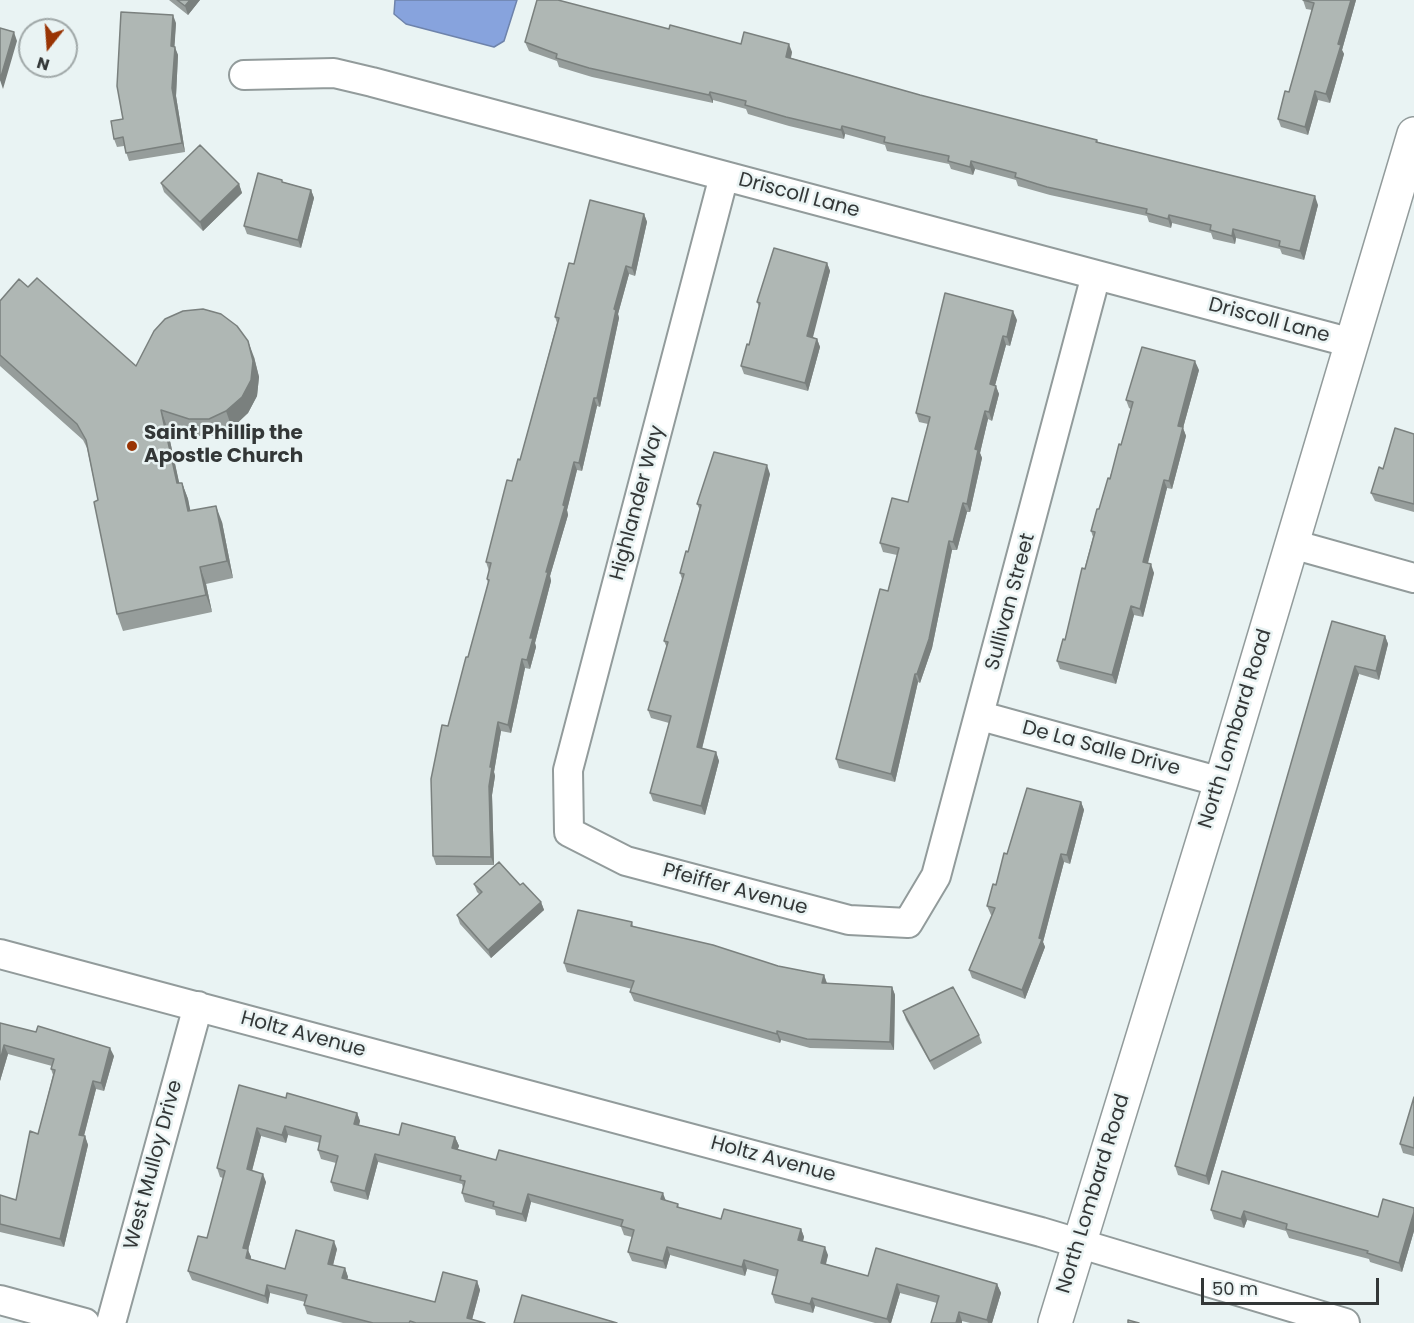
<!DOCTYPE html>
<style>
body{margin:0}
#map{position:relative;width:1414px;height:1323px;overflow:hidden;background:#e9f3f3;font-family:Poppins,sans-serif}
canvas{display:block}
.north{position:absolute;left:18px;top:18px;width:60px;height:60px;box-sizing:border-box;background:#e9f3f3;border:2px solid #a0a8a8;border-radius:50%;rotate:197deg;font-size:16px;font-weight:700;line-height:24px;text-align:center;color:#333737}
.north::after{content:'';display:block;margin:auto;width:21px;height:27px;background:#993404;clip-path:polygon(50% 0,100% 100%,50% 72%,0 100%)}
.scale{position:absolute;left:1201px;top:1278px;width:178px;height:27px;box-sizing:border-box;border:3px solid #333737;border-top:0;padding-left:8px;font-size:18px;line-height:21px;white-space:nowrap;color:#333737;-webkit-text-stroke:4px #e9f3f3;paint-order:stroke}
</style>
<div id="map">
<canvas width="1414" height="1323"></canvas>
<div class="north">N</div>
<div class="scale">50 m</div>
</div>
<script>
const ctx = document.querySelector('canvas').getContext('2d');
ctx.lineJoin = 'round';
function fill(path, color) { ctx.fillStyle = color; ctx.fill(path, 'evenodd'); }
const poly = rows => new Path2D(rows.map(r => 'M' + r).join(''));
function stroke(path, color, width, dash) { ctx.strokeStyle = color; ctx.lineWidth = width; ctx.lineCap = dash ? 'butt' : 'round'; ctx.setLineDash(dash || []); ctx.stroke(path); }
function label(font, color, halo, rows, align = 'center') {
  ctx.font = font + ' Poppins,sans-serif'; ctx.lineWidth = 5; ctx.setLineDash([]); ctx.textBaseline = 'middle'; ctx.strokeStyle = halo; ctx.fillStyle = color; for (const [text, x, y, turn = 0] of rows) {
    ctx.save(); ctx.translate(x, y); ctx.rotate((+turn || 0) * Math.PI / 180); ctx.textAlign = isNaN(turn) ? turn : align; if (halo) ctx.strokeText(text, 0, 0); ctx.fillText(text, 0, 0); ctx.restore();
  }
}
const water = poly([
 [395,0,517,0,504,41,494,47,406,24,394,14,395,0]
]);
const minor = poly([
 [244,75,334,73,372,82,1352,343],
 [724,176,568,770,569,832,626,861,849,920,908,923,936,876,1096,275],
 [1292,544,1414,578],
 [981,716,1221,782],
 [0,954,1041,1232,1345,1323],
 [0,1300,85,1323],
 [111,1323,198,1006]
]);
const tertiary = poly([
 [1055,1323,1221,782,1414,134]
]);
const wall = poly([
 [169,0,200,0,188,15],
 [1303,0,1356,0,1342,50,1344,54,1330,103,1318,100,1308,135,1281,127,1278,119,1289,92,1312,10,1306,9],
 [176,23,174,47,178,55,176,96,185,152,129,161,124,146,117,147,114,139],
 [669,29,741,44,792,52,791,58,920,95,1097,140,1098,142,1318,205,1304,260,1282,254,1280,249,1236,238,1235,244,1213,239,1211,233,1172,223,1171,228,1149,222,1147,216,1050,195,1018,186,1016,180,975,169,973,175,951,169,949,164,887,151,885,145,845,134,844,139,789,126,748,114,746,109,713,100,713,103,592,77,559,67,557,61,529,51,525,42],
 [283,182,311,190,314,198,301,248,247,234,244,226],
 [161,183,239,184,242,193,203,231,164,192],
 [644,214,647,222,635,276,629,274,618,314,619,318,600,407,597,406,582,471,577,470,567,510,568,515,550,576,551,581,535,643,536,647,530,669,525,668,511,733,501,731,494,772,495,776,492,795,494,865,436,865,433,856,448,726,468,657,488,583,487,579,489,571,486,562,520,460,557,323,555,317,574,264],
 [827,263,830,271,812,337,817,339,820,347,808,391,744,374,741,366,749,345,759,307,757,302],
 [28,287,136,366,254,357,259,377,257,396,248,413,232,428,215,436,195,436,167,427,179,483,182,483,188,499,190,511,222,522,233,578,206,584,212,612,123,631,117,614,98,500,87,448,83,440,0,366,0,301],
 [1017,320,1010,346,1006,345,995,385,999,394,992,421,988,419,980,453,982,458,970,512,967,512,957,550,952,550,932,648,920,683,918,682,895,782,839,768,836,759,888,591,897,555,883,552,880,543,908,502,928,424,919,422,916,413],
 [1199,370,1183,428,1186,436,1172,489,1167,488,1148,563,1154,573,1143,617,1134,615,1116,684,1060,669,1057,661,1065,640,1093,537,1091,531,1121,445,1131,409,1129,408,1126,400],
 [1414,434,1414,512,1375,501,1371,493,1383,469],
 [770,474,702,749,716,752,719,761,705,815,653,801,650,793,669,723,651,718,648,710,667,648,664,641,682,579,680,573,688,552,700,510,697,504],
 [1332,621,1385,636,1388,644,1379,680,1359,674,1209,1185,1178,1175,1175,1166],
 [1081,802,1084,810,1070,864,1064,862,1043,942,1045,947,1025,999,972,978,969,970,992,915,991,915,987,906,1007,854],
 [474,884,520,885,541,902,544,910,491,958,460,924,457,915,480,895,477,892],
 [632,922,633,926,778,966,824,975,827,983,892,987,895,995,894,1050,810,1048,781,1040,780,1043,634,1001,630,992,632,989,567,972,564,963],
 [903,1011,979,1035,982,1043,934,1070,906,1020],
 [0,1023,114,1056,104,1091,96,1089,84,1136,85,1136,88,1145,64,1247,0,1232,0,1195,16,1200,38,1134,53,1075,51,1069,52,1066,8,1054,0,1081],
 [1414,1097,1414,1156,1403,1153,1400,1144],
 [286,1098,357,1113,360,1121,359,1125,399,1135,455,1137,459,1146,457,1150,496,1160,666,1201,678,1204,679,1208,721,1219,801,1229,804,1237,803,1241,828,1255,826,1264,868,1276,997,1284,1001,1293,992,1323,970,1323,962,1321,962,1323,931,1323,937,1303,900,1293,891,1323,875,1323,815,1306,813,1313,775,1303,772,1294,777,1277,747,1269,745,1276,670,1255,666,1269,632,1261,628,1252,632,1237,624,1235,621,1227,531,1202,526,1222,496,1215,495,1210,465,1202,462,1193,463,1188,462,1184,378,1162,368,1200,334,1191,331,1182,336,1163,321,1159,318,1150,320,1143,288,1135,286,1143,261,1136,252,1171,266,1182,248,1250,251,1257,251,1259,285,1269,337,1249,333,1265,345,1268,348,1277,347,1279,435,1302,477,1281,480,1290,472,1320,485,1323,343,1323,307,1314,304,1305,305,1302,270,1293,268,1304,192,1280,188,1271,207,1238,223,1178,220,1177,217,1168],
 [1414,1208,1414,1231,1402,1272,1370,1262,1369,1259,1289,1238,1286,1231,1247,1220,1244,1228,1214,1219,1211,1210,1378,1217]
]);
const shadedWall = poly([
 [190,0,200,0,188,15,185,6],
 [1351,0,1356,0,1342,50,1344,54,1330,103,1326,94,1338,44],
 [173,15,176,23,174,55,171,46],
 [14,32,17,41,3,89,0,80],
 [789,44,792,52,789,65,786,57],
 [175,47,178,55,176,96,185,152,182,143,172,88],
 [1315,91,1318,100,1308,135,1305,127],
 [710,92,713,100,713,103,709,95],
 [842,126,845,134,844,139,841,130],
 [971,161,975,169,973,175,970,167],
 [239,184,242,193,203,231,200,222],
 [311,190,314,198,301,248,298,240],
 [1315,196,1318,205,1304,260,1300,251],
 [644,214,647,222,635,276,632,268],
 [1169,215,1172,223,1171,228,1168,219],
 [1233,229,1236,238,1235,244,1232,236],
 [827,263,830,271,811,345,807,336],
 [626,266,629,274,618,314,619,318,600,407,597,398,614,309],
 [1013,311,1017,320,1010,346,1007,337],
 [1003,336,1006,345,993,393,990,384],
 [817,339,820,347,808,391,805,383],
 [248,341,254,357,259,377,257,396,248,413,232,428,226,411],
 [1195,361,1199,370,1183,428,1186,436,1172,489,1169,481,1178,426],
 [996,386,999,394,992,421,989,412],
 [594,398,597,406,582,471,579,463],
 [161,410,167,427,183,500,177,483],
 [985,411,988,419,980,453,982,458,970,512,967,504,975,449],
 [574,462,577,470,567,510,568,515,550,576,551,581,535,643,536,647,530,669,527,660,530,638,546,572],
 [767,465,770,474,700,756,697,747],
 [1164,480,1167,488,1146,570,1143,562],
 [182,483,188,499,194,528,188,511],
 [963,503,967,512,957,550,953,542],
 [216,506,222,522,233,578,227,561],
 [949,541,952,550,932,648,920,683,917,674],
 [1151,564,1154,573,1143,617,1140,609],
 [200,567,206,584,212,612,206,595],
 [1131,606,1134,615,1116,684,1112,675],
 [1385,636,1388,644,1379,680,1376,671],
 [522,659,525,668,511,733,508,725],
 [1355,666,1359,674,1209,1185,1206,1176],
 [915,674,918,682,895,782,891,774],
 [498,722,501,731,494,772,495,776,492,795,494,865,491,857,489,786,490,767],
 [716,752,719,761,705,815,701,806],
 [1081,802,1084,810,1070,864,1067,855],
 [1061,854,1064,862,1043,942,1045,947,1025,999,1022,990,1039,938],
 [541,902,544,910,491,958,488,950],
 [824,975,827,984,822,983],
 [892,987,895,995,894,1050,890,1042],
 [777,1031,781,1040,780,1043,777,1034],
 [4,1045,8,1054,0,1081,0,1061],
 [110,1048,114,1056,104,1091,101,1083],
 [93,1081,96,1089,82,1143,79,1135],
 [357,1113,360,1121,357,1132,354,1124],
 [285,1126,288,1135,286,1143,282,1135],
 [257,1128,261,1136,250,1178,247,1169],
 [85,1136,88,1145,64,1247,60,1239],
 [455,1137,459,1146,455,1157,452,1148],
 [375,1154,378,1162,368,1200,365,1191],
 [263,1174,266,1182,248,1250,251,1257,249,1266,243,1248],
 [663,1193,666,1201,661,1199],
 [528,1194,531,1202,526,1222,522,1214],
 [1244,1211,1247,1220,1244,1228,1241,1219],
 [1414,1212,1414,1231,1402,1272,1399,1263],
 [801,1229,804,1237,801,1248,798,1240],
 [334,1241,337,1249,331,1273,328,1264],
 [667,1247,670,1255,666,1269,663,1261],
 [825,1247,828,1255,824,1271,821,1263],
 [744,1260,747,1269,745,1276,742,1267],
 [345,1268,348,1277,345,1286,342,1278],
 [477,1281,480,1290,471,1323,467,1318],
 [897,1284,900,1293,891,1323,889,1323,887,1319],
 [997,1284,1001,1293,992,1323,988,1323,987,1320],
 [267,1285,270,1293,268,1304,265,1296],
 [812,1298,815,1306,813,1313,810,1304],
 [959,1312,962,1321,962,1323,956,1323]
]);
const building = poly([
 [177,0,190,0,185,6,177,0],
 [537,0,558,0,669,29,670,25,741,44,744,32,789,44,786,57,920,95,1097,140,1096,142,1315,196,1300,251,1279,246,1280,241,1233,229,1232,236,1210,230,1211,225,1169,215,1168,219,1146,213,1147,209,1047,187,1015,177,1016,173,971,161,970,167,948,161,949,156,884,142,885,137,842,126,841,130,786,117,745,105,746,101,710,92,709,95,589,68,556,58,557,54,525,42,537,0],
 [1303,0,1351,0,1338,44,1341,45,1326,94,1315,91,1305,127,1278,119,1285,91,1289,92,1314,3,1303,0],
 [121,12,173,15,171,46,175,47,172,88,182,143,126,153,123,137,114,139,111,121,123,119,117,86,121,12],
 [0,28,14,32,0,80,0,28],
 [200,145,239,184,200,222,161,183,200,145],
 [258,173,282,180,282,182,311,190,298,240,244,226,258,173],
 [590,200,644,214,632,268,626,266,614,309,616,310,597,398,594,398,579,463,574,462,563,505,565,506,546,572,548,572,530,638,533,638,527,660,522,659,508,725,498,722,490,767,492,767,489,786,491,857,433,856,431,779,442,725,448,726,466,657,468,657,489,580,487,579,491,563,486,562,507,480,512,481,518,459,520,460,559,318,555,317,569,263,574,264,590,200],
 [774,248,827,263,807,336,817,339,805,383,741,366,747,344,749,345,760,303,757,302,774,248],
 [37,278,136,366,154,331,165,319,183,311,203,309,221,314,237,326,248,341,253,361,251,380,242,397,226,411,209,419,189,419,161,410,177,483,182,483,188,511,216,506,227,561,200,567,206,595,117,614,94,502,98,500,86,440,77,424,0,355,0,301,19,279,28,287,37,278],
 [945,293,1013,311,1007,337,1003,336,990,384,996,386,989,412,985,411,975,449,978,450,967,504,963,503,953,542,949,541,929,639,917,674,915,674,891,774,836,759,880,589,888,591,899,548,880,543,892,498,908,502,930,417,916,413,945,293],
 [1142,347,1195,361,1178,426,1183,427,1169,481,1164,480,1143,562,1151,564,1140,609,1131,606,1112,675,1057,661,1063,639,1065,640,1082,568,1085,569,1095,532,1091,531,1097,509,1099,509,1108,478,1110,479,1119,444,1121,445,1133,402,1126,400,1142,347],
 [1395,428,1414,434,1414,504,1371,493,1379,467,1383,469,1395,428],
 [714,452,767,465,697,747,716,752,701,806,650,793,671,716,648,710,668,642,664,641,684,574,680,573,686,551,688,552,701,505,697,504,714,452],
 [1332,621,1385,636,1376,671,1355,666,1206,1176,1175,1166,1332,621],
 [1027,788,1081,802,1067,855,1061,854,1039,938,1042,939,1022,990,969,970,995,908,987,906,993,884,996,885,1004,853,1007,854,1027,788],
 [499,862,520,885,523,883,541,902,488,950,457,915,482,892,474,884,499,862],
 [578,910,632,922,631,926,713,945,778,966,824,975,822,983,892,987,890,1042,807,1039,777,1031,777,1034,630,992,634,981,564,963,578,910],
 [953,987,979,1035,930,1061,903,1011,953,987],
 [0,1023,36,1032,38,1026,110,1048,101,1083,93,1081,79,1135,85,1136,60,1239,0,1224,0,1195,16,1200,30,1131,38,1134,55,1070,51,1069,54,1059,4,1045,0,1061,0,1023],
 [239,1085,286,1098,287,1093,357,1113,354,1124,399,1135,402,1123,455,1137,452,1148,496,1160,499,1150,663,1193,661,1199,678,1204,677,1207,721,1219,724,1209,801,1229,798,1240,825,1247,821,1263,868,1276,876,1248,997,1284,987,1320,959,1312,956,1323,931,1323,939,1296,897,1284,887,1319,812,1298,810,1304,772,1294,778,1270,744,1260,742,1267,667,1247,663,1261,628,1252,634,1230,621,1226,623,1220,528,1194,522,1214,493,1206,494,1202,462,1193,465,1181,460,1180,461,1176,375,1154,365,1191,331,1182,338,1156,318,1150,321,1136,285,1126,282,1135,257,1128,247,1169,263,1174,243,1248,248,1249,246,1258,285,1269,296,1230,334,1241,328,1264,345,1268,342,1278,435,1302,443,1272,477,1281,467,1318,485,1323,416,1323,410,1321,409,1323,373,1323,304,1305,307,1295,267,1285,265,1296,188,1271,198,1236,207,1238,225,1171,217,1168,239,1085],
 [1414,1097,1414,1148,1400,1144,1414,1097],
 [1222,1171,1378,1217,1383,1199,1414,1208,1414,1212,1399,1263,1367,1253,1368,1251,1286,1229,1287,1224,1244,1211,1241,1219,1211,1210,1222,1171],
 [522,1295,617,1323,514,1323,522,1295],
 [1128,1320,1139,1323,1128,1323,1128,1320]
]);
const markers = [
 [132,446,6,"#993404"]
];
const streetNames = [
 ["Driscoll Lane",799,196,15],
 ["Driscoll Lane",1269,321,15],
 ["Highlander Way",638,503,-75],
 ["Sullivan Street",1011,602,-75],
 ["North Lombard Road",1236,729,-73],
 ["De La Salle Drive",1101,749,15],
 ["Pfeiffer Avenue",735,890,15],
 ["Holtz Avenue",303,1035,15],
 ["Holtz Avenue",773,1160,15],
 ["West Mulloy Drive",154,1165,-75],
 ["North Lombard Road",1094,1194,-73]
];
const poiNames = [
 ["Saint Phillip the",144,434],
 ["Apostle Church",144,457]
];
fill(water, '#87a3dd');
stroke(water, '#6e83ab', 1.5);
stroke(minor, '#929b9b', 32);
stroke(tertiary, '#929b9b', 36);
stroke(minor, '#fff', 28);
stroke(tertiary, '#fff', 33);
fill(wall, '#969d9b');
fill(shadedWall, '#7a807e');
fill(building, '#afb7b4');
stroke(building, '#7a807e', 1.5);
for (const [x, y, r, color] of markers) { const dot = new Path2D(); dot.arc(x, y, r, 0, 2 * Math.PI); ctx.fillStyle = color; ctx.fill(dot); stroke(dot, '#e9f3f3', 2); }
label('20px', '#333737', '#e9f3f3', streetNames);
label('bold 20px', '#333737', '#e9f3f3', poiNames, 'left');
</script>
